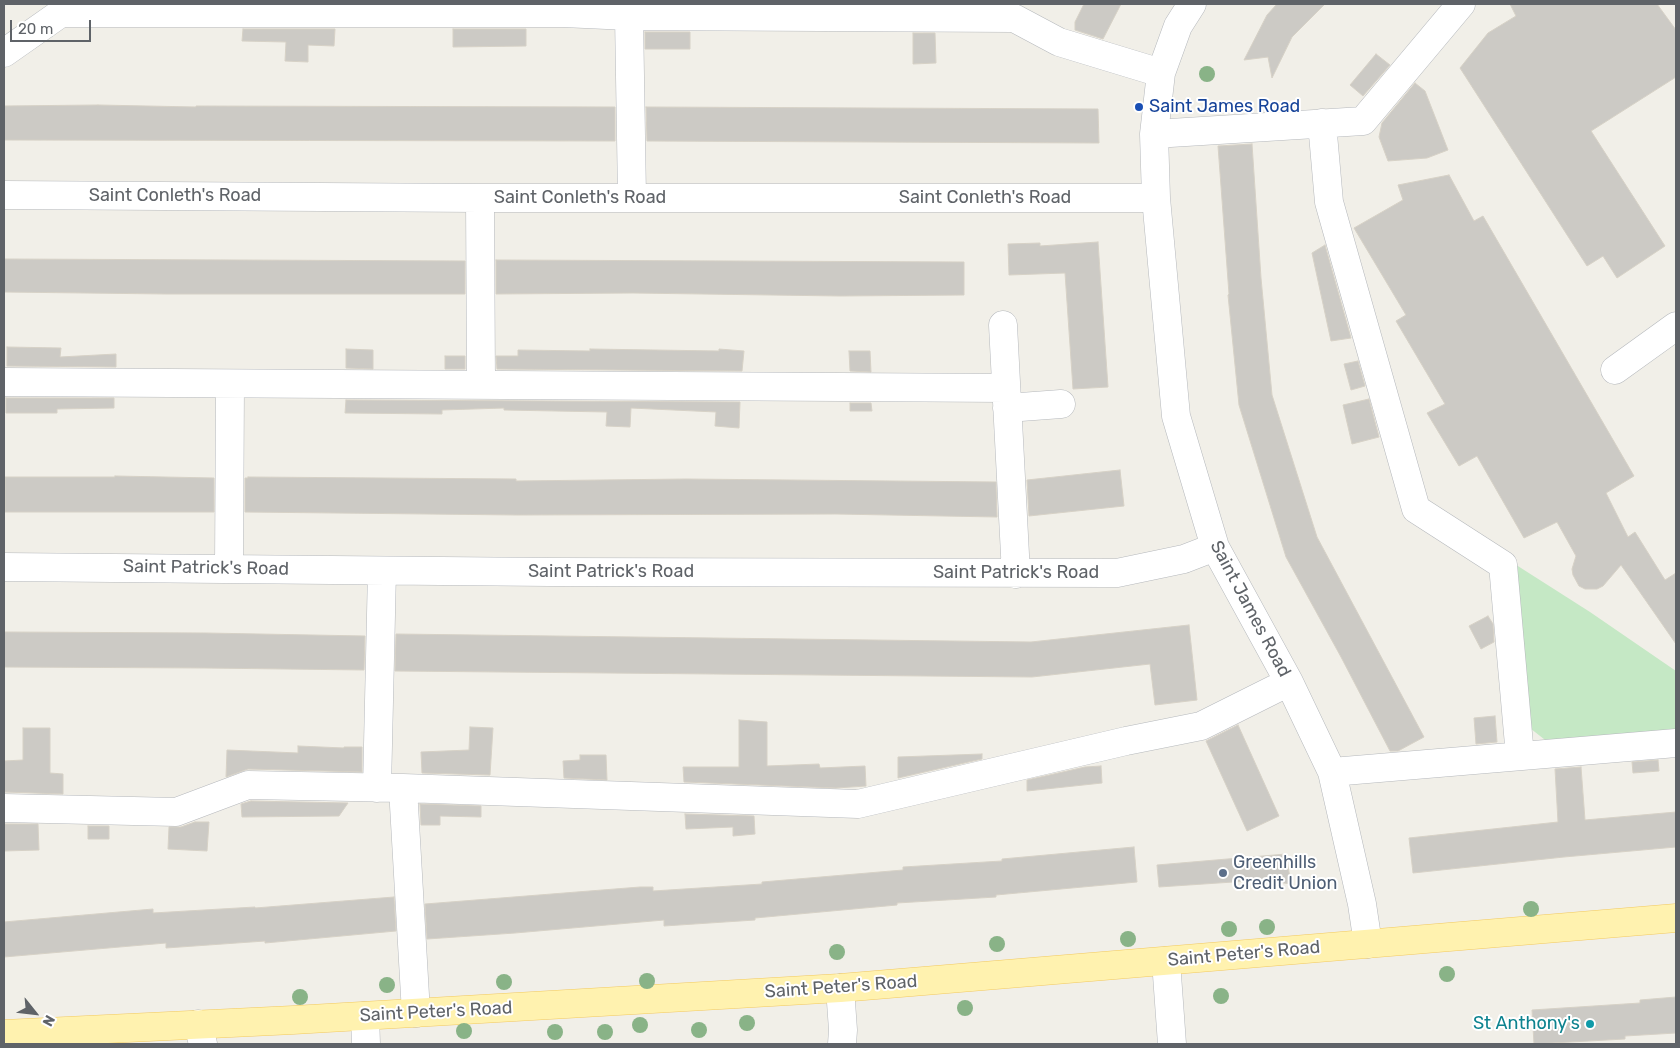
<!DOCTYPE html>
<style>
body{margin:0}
#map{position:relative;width:1680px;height:1048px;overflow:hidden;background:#f1efe8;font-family:Rubik,sans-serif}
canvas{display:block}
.frame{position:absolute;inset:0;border:5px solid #5f6368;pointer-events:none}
.north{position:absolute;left:10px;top:988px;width:50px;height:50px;-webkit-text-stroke:4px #fff;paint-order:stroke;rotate:119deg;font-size:14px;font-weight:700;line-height:20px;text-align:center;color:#5f6368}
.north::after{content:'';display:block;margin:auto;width:18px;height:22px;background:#5f6368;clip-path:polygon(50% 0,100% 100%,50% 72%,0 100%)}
.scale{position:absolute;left:10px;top:20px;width:81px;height:22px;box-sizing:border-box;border:2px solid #5f6368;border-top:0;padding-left:6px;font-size:15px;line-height:18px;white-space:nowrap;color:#5f6368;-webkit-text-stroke:4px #fff;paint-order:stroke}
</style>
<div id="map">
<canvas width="1680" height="1048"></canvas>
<div class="frame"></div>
<div class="north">N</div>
<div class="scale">20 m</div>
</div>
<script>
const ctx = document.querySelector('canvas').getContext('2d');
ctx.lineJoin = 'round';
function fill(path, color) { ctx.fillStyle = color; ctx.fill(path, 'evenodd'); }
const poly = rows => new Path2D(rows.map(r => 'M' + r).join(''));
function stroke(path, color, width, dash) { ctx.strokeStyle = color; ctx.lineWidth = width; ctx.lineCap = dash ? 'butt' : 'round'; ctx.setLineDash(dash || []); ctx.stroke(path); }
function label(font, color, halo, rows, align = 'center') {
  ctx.font = font + ' Rubik,sans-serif'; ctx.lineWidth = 4; ctx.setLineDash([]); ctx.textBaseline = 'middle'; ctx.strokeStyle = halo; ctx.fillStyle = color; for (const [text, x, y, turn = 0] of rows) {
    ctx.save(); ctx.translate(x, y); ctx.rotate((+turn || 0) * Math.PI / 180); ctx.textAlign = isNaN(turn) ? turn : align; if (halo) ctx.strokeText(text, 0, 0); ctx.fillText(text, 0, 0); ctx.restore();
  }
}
const green = poly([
 [1510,561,1590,612,1676,671,1676,735,1554,747,1521,721]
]);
const building = poly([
 [1084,4,1121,4,1103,39,1075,30,1075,22,1084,4],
 [1277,4,1325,4,1292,37,1272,78,1268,57,1244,60,1267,15,1277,4],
 [1510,4,1657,4,1676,30,1676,77,1591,131,1665,246,1617,278,1603,256,1587,266,1460,68,1488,33,1516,16,1510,4],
 [243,29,335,29,334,46,308,45,308,62,285,61,286,42,242,41,243,29],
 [453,29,526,29,526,46,453,47,453,29],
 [645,32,690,32,690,49,645,49,645,32],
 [913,33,935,33,936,63,913,64,913,33],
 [1376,54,1390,65,1363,96,1350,85,1376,54],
 [1415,83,1425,91,1448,150,1427,158,1388,161,1379,137,1382,123,1415,83],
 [98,105,196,107,196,106,615,107,615,141,4,140,4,106,98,105],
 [646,107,1098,109,1099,143,647,141,646,107],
 [1252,144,1261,278,1272,395,1317,537,1424,737,1398,751,1390,751,1341,657,1286,557,1239,405,1228,295,1229,294,1218,146,1252,144],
 [1449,175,1474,221,1483,216,1634,476,1606,493,1628,537,1635,532,1665,580,1676,573,1676,644,1621,565,1603,586,1597,589,1585,589,1579,586,1573,575,1572,569,1576,556,1557,522,1524,538,1477,456,1459,466,1427,413,1445,404,1396,321,1406,315,1354,228,1403,200,1398,185,1449,175],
 [1098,242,1108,387,1073,389,1065,273,1009,275,1008,244,1040,243,1040,246,1098,242],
 [1325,245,1351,338,1331,341,1312,253,1325,245],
 [4,259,465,261,465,294,166,294,4,292,4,259],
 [496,260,964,262,964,295,840,296,633,293,496,294,496,260],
 [7,347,61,348,60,357,116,354,116,367,7,366,7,347],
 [346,349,373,350,373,369,346,368,346,349],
 [590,349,719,351,719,349,744,351,742,371,497,369,496,356,518,356,518,350,590,351,590,349],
 [849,351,870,351,871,372,850,371,849,351],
 [445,356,465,356,465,369,445,369,445,356],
 [1358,361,1365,386,1351,390,1344,364,1358,361],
 [6,398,114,398,114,408,57,409,57,413,6,413,6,398],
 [1369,399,1379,437,1352,444,1343,405,1369,399],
 [346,400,740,402,739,428,715,426,716,412,631,408,630,427,606,426,607,412,504,410,504,408,442,410,442,414,345,413,346,400],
 [850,403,871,403,872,411,850,411,850,403],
 [1120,470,1124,506,1029,516,1027,480,1120,470],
 [115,476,214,478,214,512,5,512,5,477,115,477,115,476],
 [248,477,516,479,516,481,686,479,996,482,997,517,836,514,517,515,245,512,245,478,248,478,248,477],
 [1488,616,1493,624,1494,642,1481,649,1469,626,1488,616],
 [1189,625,1197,700,1155,705,1150,664,1032,677,395,671,396,634,1031,642,1189,625],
 [4,632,206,633,365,636,364,670,206,668,4,667,4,632],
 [1495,716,1497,742,1476,744,1474,718,1495,716],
 [739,720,767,722,767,766,819,764,820,768,865,766,866,786,836,788,684,782,683,767,739,767,739,720],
 [1238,725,1279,816,1247,831,1206,741,1238,725],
 [470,727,493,728,490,775,422,773,421,752,469,750,470,727],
 [23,728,50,728,50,773,63,774,63,794,4,792,4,761,23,760,23,728],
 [298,746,344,748,344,747,362,747,362,772,248,769,226,777,227,750,298,753,298,746],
 [982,754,982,759,898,778,898,757,982,754],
 [580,755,606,755,607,780,564,778,563,761,580,760,580,755],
 [1658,760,1659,771,1633,773,1632,762,1658,760],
 [1101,766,1102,783,1027,791,1027,780,1085,767,1101,766],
 [1581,767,1585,820,1676,812,1676,847,1564,857,1413,873,1409,838,1558,822,1555,769,1581,767],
 [251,801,348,803,339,816,242,817,241,804,251,801],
 [420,804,481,806,481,817,440,816,440,825,421,825,420,804],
 [685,814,754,816,755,834,733,836,733,827,686,829,685,814],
 [195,822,209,822,207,851,168,849,169,827,181,827,195,822],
 [4,824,38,824,39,850,4,851,4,824],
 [88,826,109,826,109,839,88,839,88,826],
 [1134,847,1137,882,996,895,996,897,897,903,897,905,755,918,755,920,664,926,664,920,515,933,427,939,425,904,640,887,653,887,653,891,762,884,762,882,903,870,903,867,1002,861,1002,859,1134,847],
 [1286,854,1291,884,1263,880,1159,887,1157,865,1286,854],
 [394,897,396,931,265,943,265,941,166,948,166,943,4,957,4,922,153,909,153,913,255,907,255,908,394,897],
 [1676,997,1676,1033,1625,1036,1625,1039,1534,1044,1532,1010,1640,1003,1640,1000,1676,997]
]);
const minor = poly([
 [1192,4,1178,26,1161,73,1154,134,1156,198,1176,416,1215,547,1289,682,1332,772,1362,904,1368,944],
 [629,16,632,197],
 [4,53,61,13,563,13,629,16,1014,18,1059,42,1161,73],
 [1322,123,1329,202,1416,509,1503,565,1520,756],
 [1154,134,1363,121,1461,4],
 [4,195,480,198,1156,198],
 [480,198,481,384],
 [1003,325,1016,574],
 [1615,370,1676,326],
 [4,382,1006,388],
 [1007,408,1061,404],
 [4,567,550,572,1117,573,1184,559,1215,547],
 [229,568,230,384],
 [1332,772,1676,743],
 [377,788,382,571],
 [403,788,416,1013],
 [4,808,176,812,248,785,403,788,858,804,1126,741,1201,726,1289,682],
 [1166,961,1172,1044],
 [840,988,843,1030,842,1044],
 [365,1016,366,1044],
 [198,1024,203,1044]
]);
const major = poly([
 [4,1034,293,1020,840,988,1676,918]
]);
const trees = [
 [1207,74],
 [1531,909],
 [1267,927],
 [1229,929],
 [1128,939],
 [997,944],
 [837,952],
 [1447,974],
 [647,981],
 [504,982],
 [387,985],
 [1221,996],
 [300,997],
 [965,1008],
 [747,1023],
 [640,1025],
 [699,1030],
 [464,1031],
 [555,1032],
 [605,1032]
];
const markers = [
 [1139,107,5,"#1a4fb4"],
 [1223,873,5,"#5c6f8a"],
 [1590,1024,5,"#0f9aa8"]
];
const transitNames = [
 ["Saint James Road",1149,107]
];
const streetNames = [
 ["Saint Conleth's Road",175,196],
 ["Saint Conleth's Road",580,198],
 ["Saint Conleth's Road",985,198],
 ["Saint Patrick's Road",206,568,1],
 ["Saint Patrick's Road",611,572],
 ["Saint Patrick's Road",1016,573],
 ["Saint James Road",1250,609,62],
 ["Saint Peter's Road",1244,954,-5],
 ["Saint Peter's Road",841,987,-4],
 ["Saint Peter's Road",436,1012,-3]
];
const serviceNames = [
 ["Greenhills",1233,863],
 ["Credit Union",1233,884]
];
const cultureNames = [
 ["St Anthony's",1580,1024]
];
fill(green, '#c5e8c5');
fill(building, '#cccac5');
stroke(building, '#d6d1c6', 1);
stroke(minor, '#b5b8bc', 29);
stroke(major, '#f2c960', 29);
stroke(minor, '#fff', 28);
stroke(major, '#fff2af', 28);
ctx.fillStyle = '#89b387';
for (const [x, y] of trees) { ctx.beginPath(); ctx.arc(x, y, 8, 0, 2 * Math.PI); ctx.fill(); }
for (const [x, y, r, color] of markers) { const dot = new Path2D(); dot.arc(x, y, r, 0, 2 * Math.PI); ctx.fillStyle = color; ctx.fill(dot); stroke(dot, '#fff', 2); }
label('18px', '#164399', '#fff', transitNames, 'left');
label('18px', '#5f6368', '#fff', streetNames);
label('18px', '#4e5e75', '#fff', serviceNames, 'left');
label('18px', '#0d838f', '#fff', cultureNames, 'right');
</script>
